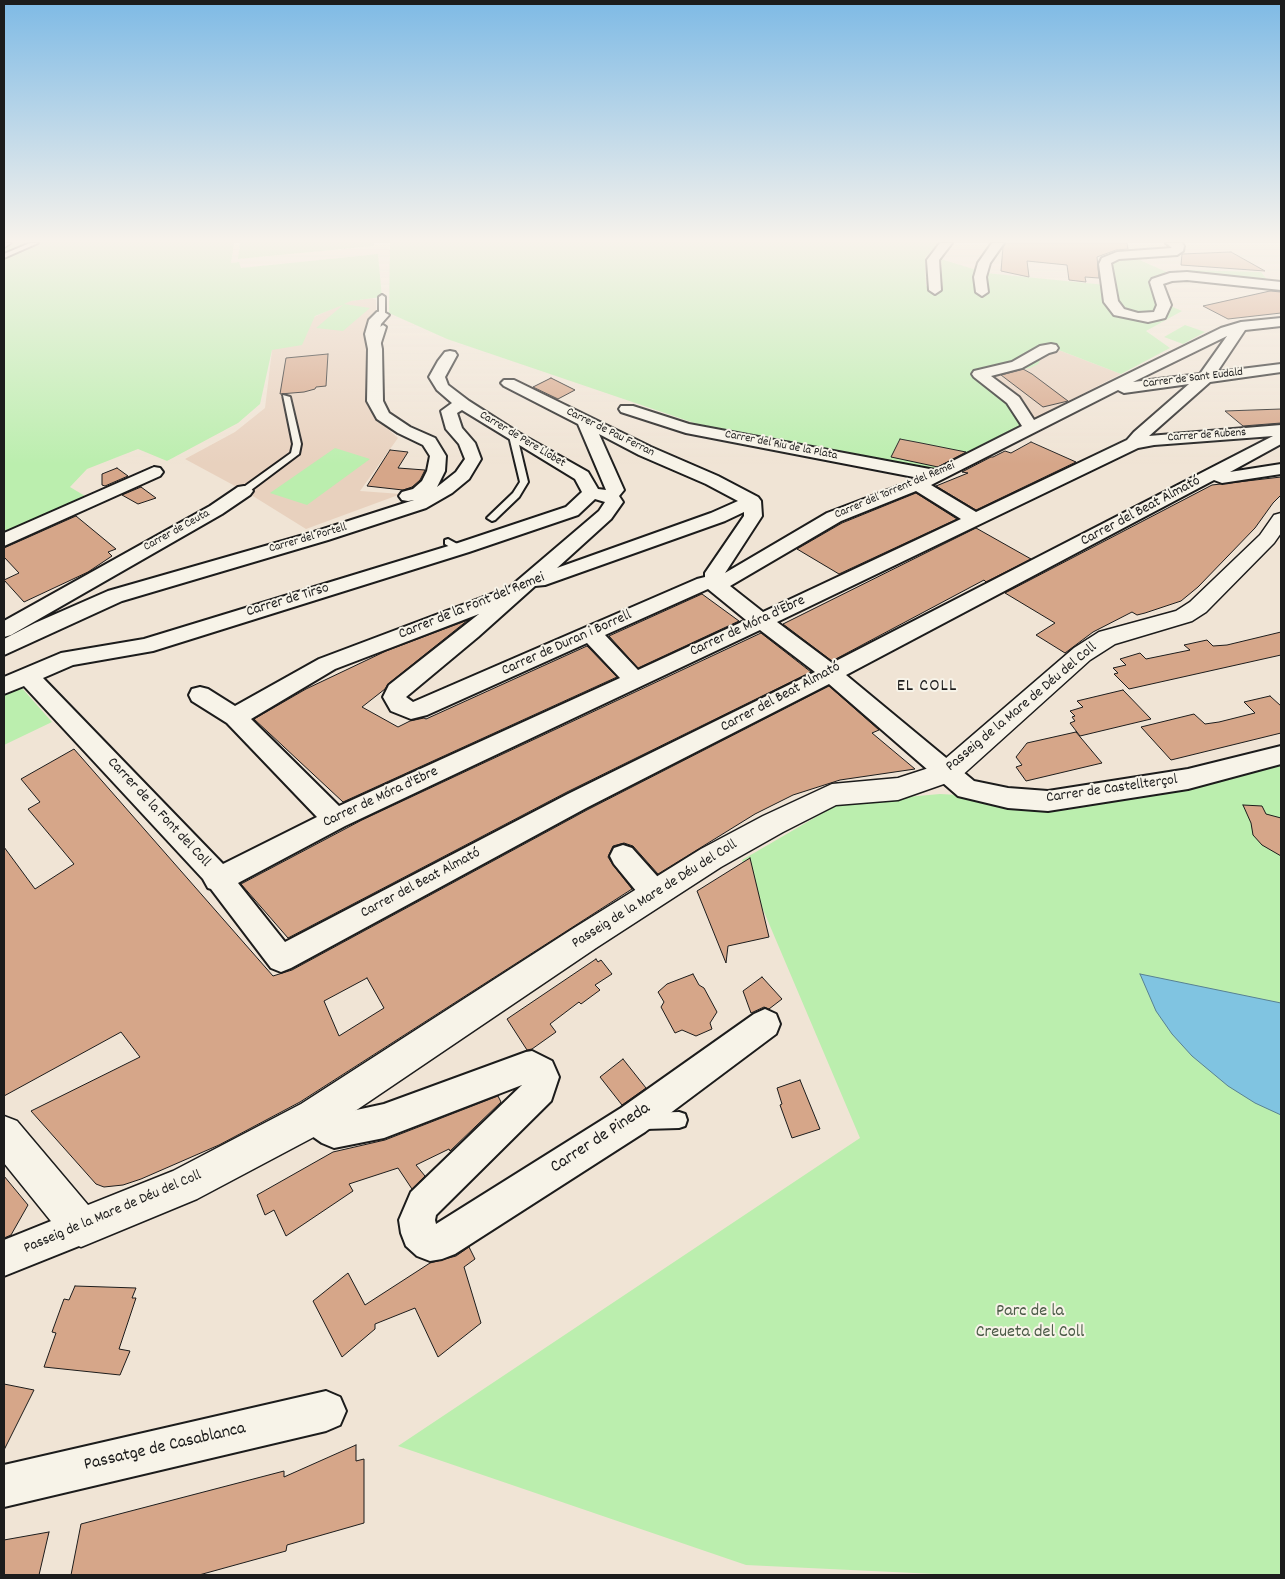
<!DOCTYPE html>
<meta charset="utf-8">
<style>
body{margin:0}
#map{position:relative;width:1285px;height:1579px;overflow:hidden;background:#f0e4d5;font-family:Dekko,sans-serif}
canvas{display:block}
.frame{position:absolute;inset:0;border:5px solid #1c1c1c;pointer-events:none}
</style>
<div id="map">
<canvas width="1285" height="1579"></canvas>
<div class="frame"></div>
</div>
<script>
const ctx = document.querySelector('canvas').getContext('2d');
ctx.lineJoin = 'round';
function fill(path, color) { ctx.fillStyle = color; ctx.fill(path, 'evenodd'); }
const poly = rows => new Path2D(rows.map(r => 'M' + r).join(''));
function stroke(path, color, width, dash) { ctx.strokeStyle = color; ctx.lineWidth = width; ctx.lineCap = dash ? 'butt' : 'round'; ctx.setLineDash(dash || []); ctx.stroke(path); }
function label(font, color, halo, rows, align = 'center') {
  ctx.font = font + ' Dekko,sans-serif'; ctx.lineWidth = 4; ctx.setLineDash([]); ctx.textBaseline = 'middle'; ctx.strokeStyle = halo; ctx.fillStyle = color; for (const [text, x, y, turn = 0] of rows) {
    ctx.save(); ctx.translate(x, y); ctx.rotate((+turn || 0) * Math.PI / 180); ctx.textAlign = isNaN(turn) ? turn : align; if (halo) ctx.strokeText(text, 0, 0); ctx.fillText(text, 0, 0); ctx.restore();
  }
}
const built = poly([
 [372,298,376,300,376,314,368,326,366,403,375,417,398,438,360,491,401,494,306,529,248,493,185,459,235,432,265,408,272,350,303,322,349,301],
 [1056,349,1121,374,1032,420,987,375,1030,368,1043,355]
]);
const green = poly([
 [11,243,234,243,231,263,239,262,241,268,378,254,382,297,351,301,344,304,370,308,343,331,316,328,343,305,315,316,302,345,272,350,260,404,238,423,167,461,138,449,87,469,70,487,85,496,4,532,4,246],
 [240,243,374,243,374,246,238,259],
 [390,243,938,243,925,258,926,286,943,290,941,259,986,273,1116,286,1110,266,1114,259,1131,256,1171,274,1160,276,1153,280,1159,301,1182,311,1146,331,1170,348,1121,374,1056,349,1043,355,1038,364,1030,368,987,375,1015,408,1024,422,1022,427,937,472,703,426,447,339,389,313],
 [1187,270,1261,272,1270,283,1197,275],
 [1185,325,1205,332,1183,344,1164,337],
 [335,448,370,459,307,505,270,493],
 [21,687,52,722,4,745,4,695],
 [1281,758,1281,1575,956,1575,746,1565,398,1446,860,1138,742,860,840,803,940,794,975,796,1151,792]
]);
const water = poly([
 [1140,974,1281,1003,1281,1115,1255,1103,1228,1086,1192,1056,1172,1034,1156,1011,1140,974]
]);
const building = poly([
 [1006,243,1127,243,1128,249,1116,250,1097,257,1099,278,1085,277,1086,282,1069,280,1067,265,1027,261,1029,277,1001,271,1003,247,1006,243],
 [1231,252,1265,271,1181,265,1182,254,1231,252],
 [1270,291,1281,292,1281,313,1228,319,1203,306,1270,291],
 [328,354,326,386,316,387,315,389,304,392,280,394,286,358,328,354],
 [1023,369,1032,374,1068,401,1043,407,1001,375,1023,369],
 [551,378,575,390,558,399,533,387,551,378],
 [1281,409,1281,423,1243,426,1225,411,1281,409],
 [900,439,921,443,966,452,938,467,891,457,900,439],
 [1031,442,1076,462,976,510,936,486,968,473,962,472,991,457,993,457,1005,451,1011,453,1031,442],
 [390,450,408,452,398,468,425,470,420,480,412,487,403,490,367,486,390,450],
 [117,468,128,476,105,486,102,485,102,474,117,468],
 [1281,477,1281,495,1273,503,1255,528,1198,587,1181,601,1145,613,1137,615,1132,612,1093,632,1065,653,1036,635,1055,623,1005,593,1212,485,1281,477],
 [141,487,156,498,138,504,122,495,141,487],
 [916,493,957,519,839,574,797,549,842,523,916,493],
 [76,516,116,549,108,552,112,556,88,572,24,602,4,580,19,573,4,557,4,548,76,516],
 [976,528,1031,559,986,582,984,580,832,661,783,624,976,528],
 [702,594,739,621,638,668,609,636,702,594],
 [468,620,388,684,385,689,362,707,398,727,410,721,424,718,426,719,587,646,617,677,343,802,254,719,306,689,386,651,468,620],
 [1281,632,1281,655,1129,689,1114,674,1118,673,1113,668,1126,665,1120,659,1140,653,1146,659,1190,650,1184,645,1207,640,1213,646,1227,645,1281,632],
 [761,633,811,672,567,792,288,938,241,884,362,820,761,633],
 [829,686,879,730,872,733,915,769,840,780,793,795,755,814,658,874,633,846,624,843,613,846,608,857,613,865,632,889,300,1102,219,1145,141,1179,123,1185,104,1187,96,1184,31,1111,140,1057,121,1032,4,1096,4,847,35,889,74,864,28,809,40,802,21,779,74,749,273,976,292,970,587,810,829,686],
 [367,978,384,1008,339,1036,324,1001,367,978],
 [1123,690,1151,719,1080,736,1070,723,1075,721,1072,717,1075,716,1070,711,1083,707,1077,701,1123,690],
 [1270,696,1281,706,1281,733,1171,760,1141,727,1194,714,1205,724,1219,722,1255,713,1244,702,1270,696],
 [1076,732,1102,763,1026,781,1016,767,1022,765,1016,757,1027,743,1076,732],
 [1243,805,1262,806,1266,814,1281,818,1281,856,1262,845,1253,835,1251,823,1243,805],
 [750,858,769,937,728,946,726,963,697,891,750,858],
 [596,959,598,962,601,960,612,974,595,985,600,990,581,1004,579,1002,550,1024,556,1032,532,1049,527,1050,507,1019,596,959],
 [693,974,699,985,704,988,717,1012,710,1023,712,1029,696,1036,682,1030,675,1033,661,1007,664,1002,658,992,667,984,693,974],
 [762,977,782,999,769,1009,764,1007,751,1013,743,991,762,977],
 [623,1059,646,1088,622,1105,600,1077,623,1059],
 [800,1080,820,1129,792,1138,780,1105,782,1104,777,1088,800,1080],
 [498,1096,501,1102,450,1151,449,1149,416,1165,425,1176,412,1189,398,1168,349,1184,353,1191,286,1236,274,1210,265,1215,257,1195,333,1152,385,1140,498,1096],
 [4,1176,28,1205,11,1235,4,1238,4,1176],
 [469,1247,475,1259,464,1267,481,1323,438,1357,415,1308,375,1324,375,1329,342,1357,313,1301,348,1273,365,1305,430,1263,456,1256,469,1247],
 [75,1286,136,1288,132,1298,136,1298,119,1349,130,1351,120,1375,44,1367,56,1333,52,1332,64,1299,69,1300,75,1286],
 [4,1384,34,1390,4,1450,4,1384],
 [356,1445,356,1461,364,1459,364,1523,287,1545,286,1551,199,1575,71,1575,81,1524,284,1471,284,1477,356,1445],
 [49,1532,39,1575,4,1575,4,1540,49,1532]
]);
const lane = poly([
 [30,243,38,243,4,258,4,254,30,243],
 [382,295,385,297,385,315,382,317,379,315,379,297,382,295],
 [383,325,386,327,379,349,372,351,380,327,383,325],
 [283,395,290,397,301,444,299,454,247,493,241,493,241,489,291,453,293,444,283,395],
 [510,434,517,436,528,482,519,497,495,520,492,521,487,518,489,516,513,493,520,482,509,436,510,434],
 [448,539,461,546,461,550,455,550,445,544,445,540,448,539],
 [679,1112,685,1114,687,1120,685,1126,679,1128,645,1129,639,1127,637,1121,639,1115,645,1113,679,1112]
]);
const street = poly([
 [940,243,952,243,939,260,941,290,935,294,929,290,927,260,940,243],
 [992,243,1004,243,990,263,986,277,988,292,982,296,976,292,974,277,978,263,992,243],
 [1166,243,1182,243,1184,246,1183,251,1177,255,1119,259,1111,263,1118,301,1124,309,1138,313,1154,312,1157,305,1150,282,1152,279,1170,273,1187,272,1281,282,1281,290,1187,280,1172,281,1163,284,1171,305,1165,318,1148,322,1114,315,1104,302,1099,264,1102,258,1117,252,1172,248,1166,243],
 [382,311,389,315,381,324,379,334,382,349,383,401,389,413,410,427,435,438,446,456,445,471,437,487,456,472,465,459,459,444,446,429,441,411,452,403,437,390,429,377,438,361,445,352,450,351,455,352,457,355,445,377,448,385,469,401,519,433,588,472,598,489,606,490,578,424,504,386,501,383,504,380,514,380,651,447,718,476,758,497,761,501,762,516,725,573,827,513,919,478,686,433,621,412,619,409,621,406,633,406,689,424,935,470,1022,426,1007,403,974,377,972,374,974,371,1012,362,1040,346,1051,344,1056,345,1058,348,1056,351,1049,353,1022,368,991,376,1019,397,1034,420,1221,328,1241,322,1281,318,1281,326,1245,330,1217,372,1281,364,1281,372,1210,382,1149,436,1281,425,1281,444,1230,472,1281,464,1281,474,1222,483,1214,480,846,675,974,781,1008,788,1048,791,1188,769,1281,746,1281,764,1188,789,1048,811,1008,808,958,796,829,684,586,808,291,968,281,972,271,968,211,889,208,888,203,879,24,686,4,694,4,677,61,653,144,639,455,544,566,507,582,492,575,479,462,410,457,413,462,428,475,443,481,459,469,479,452,493,426,508,328,540,122,601,4,655,4,639,35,623,108,591,314,532,414,500,408,501,402,500,399,496,402,492,413,489,422,481,427,471,430,456,423,445,398,433,377,419,367,401,368,349,365,334,369,320,377,312,382,311],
 [1227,336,1200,374,1133,382,1227,336],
 [1189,384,1134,432,1127,440,976,512,931,485,1118,390,1124,393,1189,384],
 [599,434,639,455,706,484,738,501,711,513,557,568,611,519,623,502,619,496,624,490,599,434],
 [1273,436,832,663,777,622,1138,448,1154,445,1273,436],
 [916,491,961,519,763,612,730,586,841,521,916,491],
 [595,499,605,502,599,511,504,592,494,593,319,659,235,706,208,689,200,687,192,689,189,695,192,701,227,723,317,817,223,864,43,678,73,665,153,651,469,552,578,515,595,499],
 [744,512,744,516,705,573,705,577,697,579,413,702,406,697,478,637,535,586,545,585,725,521,744,512],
 [708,589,746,620,638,670,605,635,708,589],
 [479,614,389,685,383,697,391,711,411,719,427,715,587,643,620,678,339,806,251,719,335,669,479,614],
 [760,630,815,672,568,794,285,942,238,883,345,826,760,630],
 [154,467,160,468,163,472,160,476,4,546,4,533,154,467],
 [244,486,250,487,253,491,250,495,222,514,11,635,4,637,4,621,210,506,238,487,244,486],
 [623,845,632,848,657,876,661,884,657,892,647,896,637,892,614,864,610,856,614,848,623,845],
 [765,1009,776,1014,780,1024,776,1034,645,1132,455,1254,442,1259,430,1261,417,1256,406,1246,401,1233,399,1220,411,1192,522,1085,384,1138,334,1148,322,1143,302,1129,298,1117,302,1105,314,1101,338,1114,384,1104,526,1052,532,1051,552,1061,559,1077,551,1101,436,1215,435,1220,436,1224,621,1108,754,1014,765,1009],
 [81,1209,94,1214,99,1227,94,1240,4,1276,4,1240,81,1209],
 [326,1391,340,1397,346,1411,340,1425,326,1431,4,1507,4,1465,326,1391]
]);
const secondary = poly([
 [4,243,11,243,5,247,4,243],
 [1281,513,1281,533,1274,543,1206,612,1192,621,1115,644,1090,660,958,779,898,800,836,805,783,832,721,867,596,948,327,1130,197,1199,81,1247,67,1241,4,1163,4,1116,17,1121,88,1205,173,1171,301,1104,574,928,701,849,763,816,832,784,898,778,938,765,1074,648,1099,632,1176,611,1190,602,1260,535,1274,515,1281,513]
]);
const farStreetnames = [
 ["Carrer de Sant Eudald",1193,379,-7],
 ["Carrer de Pau Ferran",610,433,26],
 ["Carrer de Rubens",1207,436,-4],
 ["Carrer de Pere Llobet",522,440,31],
 ["Carrer del Riu de la Plata",781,446,11],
 ["Carrer del Torrent del Remei",895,491,-23],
 ["Carrer de Ceuta",177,531,-29],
 ["Carrer del Portell",308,539,-16]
];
const streetNames = [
 ["Carrer del Beat Almató",1141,512,-28],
 ["Carrer de Tirso",288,601,-17],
 ["Carrer de la Font del Remei",472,607,-22],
 ["Carrer de Móra d'Ebre",748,627,-25],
 ["Carrer de Duran i Borrell",567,644,-24],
 ["Carrer del Beat Almató",781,698,-28],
 ["Passeig de la Mare de Déu del Coll",1022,708,-40],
 ["Carrer de Castellterçol",1112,790,-8],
 ["Carrer de Móra d'Ebre",381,798,-25],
 ["Carrer de la Font del Coll",158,813,47],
 ["Carrer del Beat Almató",421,884,-28],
 ["Passeig de la Mare de Déu del Coll",655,895,-32],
 ["Passeig de la Mare de Déu del Coll",113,1213,-23]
];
const quarterNames = [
 ["EL COLL",927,688]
];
const nearStreetnames = [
 ["Carrer de Pineda",601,1139,-33],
 ["Passatge de Casablanca",165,1448,-13]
];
const nearParknames = [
 ["Parc de la",1030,1313],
 ["Creueta del Coll",1030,1334]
];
fill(built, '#e8d1be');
fill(green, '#bbeeae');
fill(water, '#80c4e1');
stroke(water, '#588192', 1);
fill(building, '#d6a689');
stroke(building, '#1c1c1c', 1);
stroke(lane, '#1c1c1c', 4);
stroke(street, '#1c1c1c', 4);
stroke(secondary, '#1c1c1c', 3);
fill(lane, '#f7f3e8');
fill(street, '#f7f3e8');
fill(secondary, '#f7f3e8');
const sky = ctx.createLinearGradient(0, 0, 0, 464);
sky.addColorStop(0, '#7ebae5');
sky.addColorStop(0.52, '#f8f3ec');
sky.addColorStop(1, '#f8f3ec00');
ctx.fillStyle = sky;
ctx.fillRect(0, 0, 1285, 464);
label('12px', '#1c1c1c', '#f7f3e8', farStreetnames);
label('15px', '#1c1c1c', '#f7f3e8', streetNames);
ctx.letterSpacing = '1px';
label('18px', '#1c1c1c', '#f7f3e8', quarterNames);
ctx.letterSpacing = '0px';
label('18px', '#1c1c1c', '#f7f3e8', nearStreetnames);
label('18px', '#4c5b48', '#f7f3e8', nearParknames);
</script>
